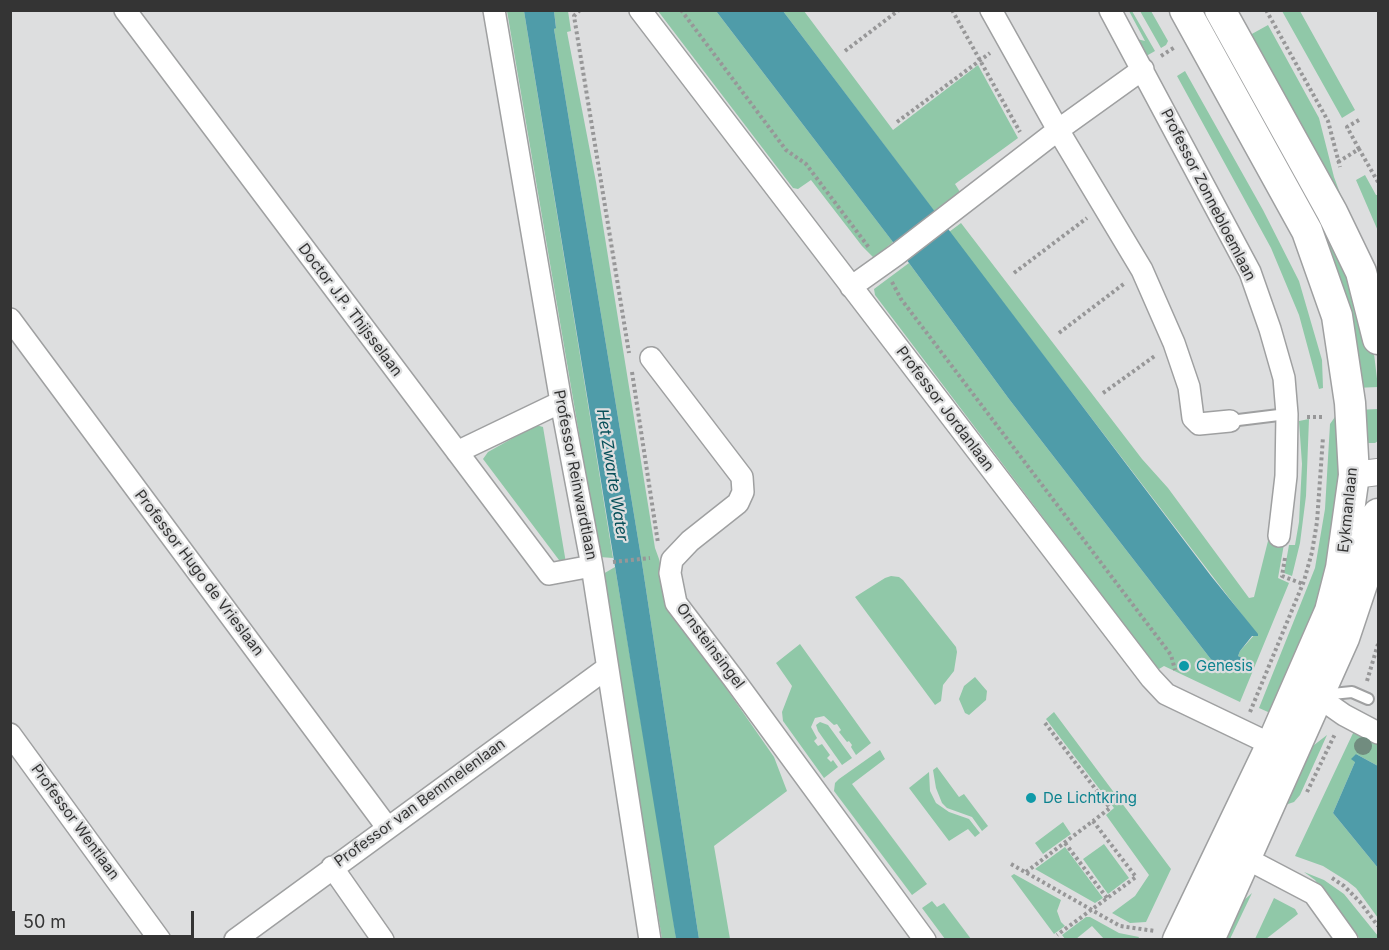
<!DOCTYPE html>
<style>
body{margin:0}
#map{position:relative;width:1389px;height:950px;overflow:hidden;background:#dddedf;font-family:Inter,sans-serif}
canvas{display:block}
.frame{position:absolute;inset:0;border:12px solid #343434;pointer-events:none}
.scale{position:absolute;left:12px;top:911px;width:182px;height:27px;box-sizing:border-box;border:3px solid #343434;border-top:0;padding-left:8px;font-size:18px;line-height:21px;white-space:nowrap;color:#343434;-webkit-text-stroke:4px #dddedf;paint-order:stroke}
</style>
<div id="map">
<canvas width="1389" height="950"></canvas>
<div class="frame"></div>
<div class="scale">50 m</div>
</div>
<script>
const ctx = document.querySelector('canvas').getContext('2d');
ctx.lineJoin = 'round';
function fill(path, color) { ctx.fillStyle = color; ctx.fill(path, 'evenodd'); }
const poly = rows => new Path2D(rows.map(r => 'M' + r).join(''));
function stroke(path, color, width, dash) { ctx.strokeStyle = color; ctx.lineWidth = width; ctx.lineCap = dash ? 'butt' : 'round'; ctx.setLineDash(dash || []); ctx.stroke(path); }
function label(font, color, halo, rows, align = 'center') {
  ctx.font = font + ' Inter,sans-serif'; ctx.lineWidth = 4.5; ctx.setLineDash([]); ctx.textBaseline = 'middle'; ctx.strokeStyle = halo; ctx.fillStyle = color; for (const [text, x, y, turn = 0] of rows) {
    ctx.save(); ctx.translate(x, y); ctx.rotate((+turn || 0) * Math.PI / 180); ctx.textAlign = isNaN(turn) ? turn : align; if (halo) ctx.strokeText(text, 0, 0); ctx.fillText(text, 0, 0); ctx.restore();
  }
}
const green = poly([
 [507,11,524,11,613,558,600,557],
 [554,11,568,11,571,31,567,32,596,182,655,548,659,559,669,606,774,757,787,791,714,846,730,939,699,939,642,563,554,29,556,27],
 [658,11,716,11,893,242,874,258,862,246,811,180,798,189,793,188],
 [783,11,804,11,893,130,978,65,1018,138,955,184,960,192,934,211],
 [1129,11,1132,11,1155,51,1141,59,1129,37,1145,41],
 [1140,11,1151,11,1168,41,1166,45,1161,48],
 [1282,11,1300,11,1355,110,1342,118],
 [1268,25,1319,118,1334,177,1344,204,1241,40],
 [1231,46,1314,194,1372,337,1378,387,1355,388,1349,353,1215,54],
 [1185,71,1263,210,1299,281,1322,360,1323,388,1319,389,1299,315,1271,248,1177,76],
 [1365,175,1376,195,1378,195,1378,231,1356,180],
 [961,223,1142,459,1168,488,1249,598,1254,597,1268,541,1284,544,1278,578,1289,583,1240,702,1164,666,1159,669,1153,663,875,295,874,289,909,263,1009,399,1220,671,1224,671,1234,660,1238,663,1242,658,1238,656,1240,651,1256,633,949,232],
 [1378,409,1378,441,1375,443,1363,443,1357,410],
 [1345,411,1336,557,1277,716,1259,708,1315,568,1325,509,1330,424,1337,414],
 [1309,419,1306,496,1300,543,1292,576,1284,573,1289,545,1295,545,1299,522,1302,464,1299,421],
 [536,425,543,427,566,563,562,564,483,459,488,452],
 [615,567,670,895,676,939,662,939,603,574],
 [891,576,899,577,903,580,956,647,957,652,954,671,943,685,941,701,935,705,855,597,885,578],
 [800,644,871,743,856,755,851,747,852,745,849,741,847,742,839,732,841,730,837,724,834,725,824,716,815,718,811,727,817,738,814,741,818,746,822,744,830,755,827,758,831,762,833,760,838,767,824,778,783,721,782,712,792,686,776,663],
 [975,677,987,691,986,700,969,715,965,713,959,699,964,686],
 [1054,712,1171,869,1146,922,1130,923,1112,913,1135,896,1149,875,1106,815,1114,808,1046,719],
 [820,722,828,725,852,758,842,765,818,731,816,725],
 [1354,731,1378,741,1378,766,1356,754,1355,762,1333,813,1378,868,1378,918,1356,888,1347,881,1323,866,1295,856],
 [1327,735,1300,795,1294,802,1285,805,1305,752],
 [880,750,885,759,852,784,927,884,912,895,834,791,835,783,839,779],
 [937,767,959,797,964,794,988,826,982,831,972,817,947,808,942,803,936,788,933,770],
 [929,772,930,791,936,803,949,812,969,819,980,833,975,837,968,829,949,841,909,788],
 [1063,822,1071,834,1043,854,1035,843],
 [1104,844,1129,878,1108,894,1083,859],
 [1065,847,1103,898,1095,903,1035,869],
 [1304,872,1324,880,1344,894,1378,936,1378,939,1360,939,1315,880],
 [1014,874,1061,900,1057,911,1061,922,1065,926,1054,934,1011,876],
 [1252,893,1230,939,1216,940,1233,910],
 [1274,898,1295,909,1298,914,1266,939,1255,939],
 [932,901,937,907,944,903,971,939,945,939,922,908],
 [1086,917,1090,917,1119,933,1139,937,1138,939,1104,939,1092,926,1076,939,1065,939,1062,935]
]);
const water = poly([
 [524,11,554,11,556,28,554,29,642,563,699,939,676,939],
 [716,11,783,11,1211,576,1258,634,1258,636,1252,636,1240,651,1238,656,1242,658,1238,664,1234,661,1224,671,1220,671,1009,399,909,263],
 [1356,754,1378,766,1378,868,1333,813,1355,762,1351,759]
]);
const path = poly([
 [580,10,574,16,629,353],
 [681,10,786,150,806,164,870,249],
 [952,10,1020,132],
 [1266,10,1328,121,1340,167],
 [845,51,899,10],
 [1161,56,1175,47],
 [1359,120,1347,127,1359,149],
 [897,122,990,53],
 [1338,162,1359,149,1378,182],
 [1014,273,1087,218],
 [892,282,901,299,1171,655,1175,670],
 [1059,333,1125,283],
 [632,372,658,543],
 [1103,393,1156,355],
 [1307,417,1324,417],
 [1285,558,1282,576,1303,584],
 [613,562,650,558],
 [1367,681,1378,644],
 [1250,712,1304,581,1312,552,1317,522,1323,437],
 [1045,723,1110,808,1093,821],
 [1307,792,1335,734],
 [1065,843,1107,898],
 [1011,864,1120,926,1155,931],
 [1026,872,1093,821,1136,877,1057,935],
 [1332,878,1344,886,1360,902,1378,926]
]);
const service = poly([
 [1230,421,1287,414],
 [1322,695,1352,692,1368,699]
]);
const minor = poly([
 [125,10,549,574,592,566],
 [494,10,561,402,592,566,650,940],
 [640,10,1151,678,1166,694,1283,750],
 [991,10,1058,130,1142,270,1174,343,1189,387,1193,418,1199,424,1230,421],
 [1110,10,1250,272,1270,329,1284,378,1287,414,1286,476,1279,536],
 [851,287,896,255,1058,130,1143,69],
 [10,319,387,827],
 [651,358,742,477,743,492,738,503,690,541,672,560,670,573,676,603,733,678,925,940],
 [457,452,561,402],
 [1307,689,1344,715,1378,733],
 [10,734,160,940],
 [1234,852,1314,894,1347,940],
 [332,867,383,940],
 [235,940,607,668]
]);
const tertiary = poly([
 [1354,475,1378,472]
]);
const secondary = poly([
 [1220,10,1332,212,1361,272,1378,339],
 [1178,940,1272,744,1330,611,1341,568,1354,475,1350,403,1337,316,1307,231,1185,10],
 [1209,940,1344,638,1366,572,1378,514]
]);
const trees = [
 [1363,746]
];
const markers = [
 [1184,666,6,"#0f9aa8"],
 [1031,798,6,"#0f9aa8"]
];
const streetNames = [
 ["Professor Zonnebloemlaan",1208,195,63],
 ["Doctor J.P. Thijsselaan",350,310,53],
 ["Professor Jordanlaan",945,409,53],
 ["Professor Reinwardtlaan",575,475,79],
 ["Eykmanlaan",1348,510,-84],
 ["Professor Hugo de Vrieslaan",199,573,53],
 ["Ornsteinsingel",710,646,53],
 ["Professor van Bemmelenlaan",420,803,-36],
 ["Professor Wentlaan",75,822,54]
];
const cultureNames = [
 ["Genesis",1196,666],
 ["De Lichtkring",1043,798]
];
const waterNames = [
 ["Het Zwarte Water",612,475,81]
];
fill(green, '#90c8a8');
fill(water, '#4f9ca9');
stroke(service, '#9fa0a1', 14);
stroke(minor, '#9fa0a1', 24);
stroke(tertiary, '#9fa0a1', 28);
stroke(secondary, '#9fa0a1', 33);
stroke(path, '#979798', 4, [3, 3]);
stroke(service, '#fff', 10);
stroke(minor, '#fff', 21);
stroke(tertiary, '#fff', 26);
stroke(secondary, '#fff', 30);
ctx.fillStyle = '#718c7f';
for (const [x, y] of trees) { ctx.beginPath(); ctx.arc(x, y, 9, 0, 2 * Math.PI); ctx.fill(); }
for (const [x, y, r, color] of markers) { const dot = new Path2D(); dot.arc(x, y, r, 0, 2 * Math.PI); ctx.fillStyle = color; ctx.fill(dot); stroke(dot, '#dddedf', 2); }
label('15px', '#343434', '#dddedf', streetNames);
label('15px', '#0d838f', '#dddedf', cultureNames, 'left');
label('italic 16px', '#074f59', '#dddedf', waterNames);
</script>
